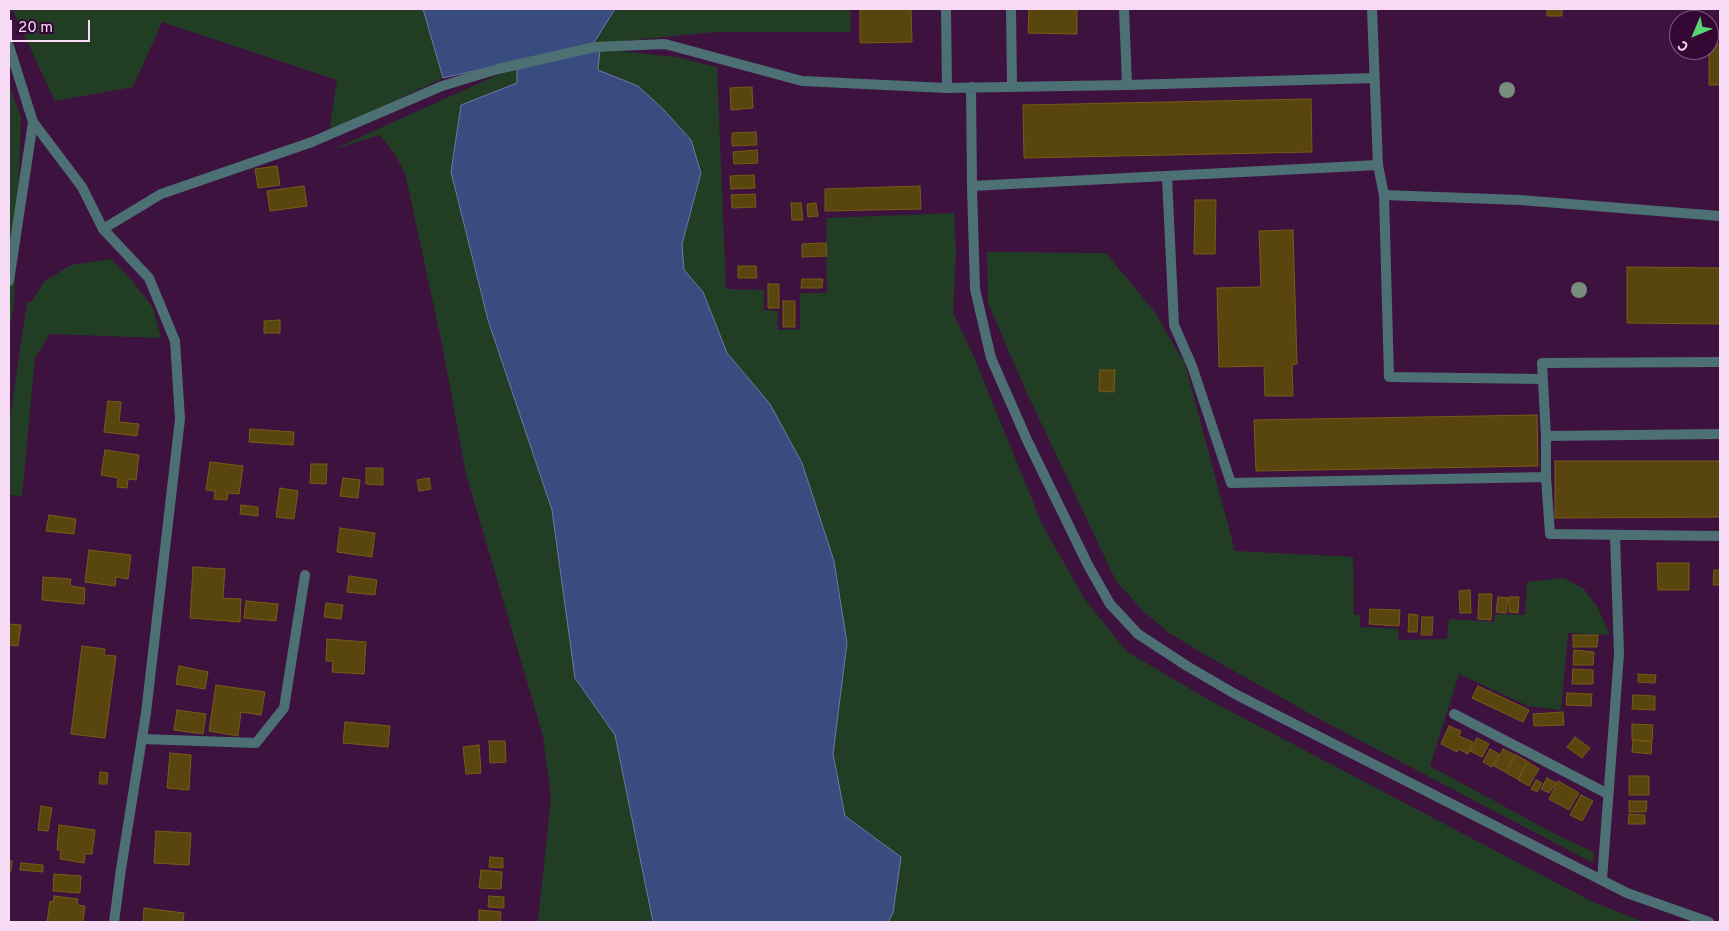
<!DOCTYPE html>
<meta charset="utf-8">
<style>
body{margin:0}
#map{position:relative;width:1729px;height:931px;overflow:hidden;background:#3d123e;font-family:Overpass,sans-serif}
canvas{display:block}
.frame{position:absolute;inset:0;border:10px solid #f7dbf5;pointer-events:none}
.north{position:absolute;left:1669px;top:10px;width:50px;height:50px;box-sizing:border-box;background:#330633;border:1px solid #815b81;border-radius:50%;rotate:225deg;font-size:14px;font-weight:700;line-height:20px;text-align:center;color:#f7dbf5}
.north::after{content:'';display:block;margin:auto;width:18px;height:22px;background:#58d570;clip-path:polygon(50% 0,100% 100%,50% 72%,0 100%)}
.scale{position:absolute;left:10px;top:20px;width:80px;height:22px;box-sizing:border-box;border:2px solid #f7dbf5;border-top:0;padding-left:6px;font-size:15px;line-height:18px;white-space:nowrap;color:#f7dbf5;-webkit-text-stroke:4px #330633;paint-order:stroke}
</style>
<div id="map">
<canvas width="1729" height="931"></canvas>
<div class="frame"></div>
<div class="north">С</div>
<div class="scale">20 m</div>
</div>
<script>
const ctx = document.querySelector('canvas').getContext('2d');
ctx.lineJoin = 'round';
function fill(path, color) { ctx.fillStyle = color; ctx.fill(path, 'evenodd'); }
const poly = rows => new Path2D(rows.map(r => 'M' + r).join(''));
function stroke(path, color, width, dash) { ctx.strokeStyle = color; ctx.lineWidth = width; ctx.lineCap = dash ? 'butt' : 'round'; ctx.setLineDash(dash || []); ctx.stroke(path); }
const green = poly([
 [12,9,423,9,443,78,329,132,337,80,162,22,133,87,55,101],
 [615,9,850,9,851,32,715,32,593,44],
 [600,49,676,57,717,67,726,289,764,290,764,310,778,311,778,330,800,329,800,293,827,293,826,218,954,213,956,252,953,313,974,357,1042,524,1084,598,1126,651,1209,700,1591,901,1644,922,888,922,893,913,901,858,845,816,833,754,847,643,770,404,727,353,703,292,684,270,682,244,701,173,691,140,663,109,638,86,598,70],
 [517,66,517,83,461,105,451,172,488,320,552,510,575,678,615,735,653,922,538,922,551,797,543,736,466,474,443,349,405,173,394,153,380,135,332,150],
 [9,85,21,117,14,304,9,330],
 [987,252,1106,253,1154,311,1185,364,1235,551,1353,557,1354,615,1360,615,1360,627,1398,629,1399,640,1447,639,1449,619,1494,622,1495,614,1525,615,1527,582,1564,578,1584,589,1598,608,1610,635,1568,633,1561,710,1528,706,1459,674,1430,766,1557,835,1594,852,1593,863,1323,721,1202,653,1169,633,1143,611,1116,581,1026,391,988,303],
 [111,259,131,279,153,308,161,338,50,334,35,358,22,496,9,495,9,425,27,302,31,302,45,281,71,265]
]);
const water = poly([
 [423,9,615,9,593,44,443,78,423,9],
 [600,49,598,70,638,86,663,109,691,140,701,173,682,244,684,270,703,292,727,353,770,404,802,463,834,561,847,643,833,754,845,816,901,857,893,913,888,922,653,922,615,735,575,678,552,510,488,320,451,172,461,105,517,83,517,66,600,49]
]);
const building = poly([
 [860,9,911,9,912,42,860,43,860,9],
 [1029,9,1077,9,1077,34,1028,33,1029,9],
 [1547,9,1562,9,1562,16,1547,16,1547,9],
 [1709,44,1720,44,1720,85,1709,85,1709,44],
 [752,87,753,108,731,110,730,88,752,87],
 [1311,99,1312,152,1024,158,1023,105,1311,99],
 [756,132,757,145,732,146,732,133,756,132],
 [757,150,758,163,734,164,733,152,757,150],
 [277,166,280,185,258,188,255,169,277,166],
 [754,175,755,188,731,189,730,176,754,175],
 [304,186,307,206,270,211,267,191,304,186],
 [920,186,921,209,825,211,825,189,920,186],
 [755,194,756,207,732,208,731,195,755,194],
 [1195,200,1216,200,1215,254,1194,254,1195,200],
 [791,203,801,203,803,220,792,220,791,203],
 [816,203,818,216,808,217,807,204,816,203],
 [1293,230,1297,364,1292,365,1293,396,1265,396,1264,366,1219,367,1217,288,1261,287,1259,231,1293,230],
 [826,243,827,256,802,257,802,244,826,243],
 [738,266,756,266,757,278,738,278,738,266],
 [1627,267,1720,268,1720,324,1627,323,1627,267],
 [802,279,823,279,822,288,801,288,802,279],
 [768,284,779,284,779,308,768,308,768,284],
 [783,301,795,301,795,327,783,327,783,301],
 [280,320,280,333,264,333,264,321,280,320],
 [1100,370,1115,370,1114,392,1099,391,1100,370],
 [108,401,121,402,119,422,139,424,137,436,104,432,108,401],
 [1537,415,1538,466,1256,471,1254,420,1537,415],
 [250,429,294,432,293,445,249,442,250,429],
 [105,450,139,455,136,480,128,479,127,488,117,487,118,478,101,475,105,450],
 [1555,461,1720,461,1720,517,1555,518,1555,461],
 [210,462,243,466,239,494,228,493,227,500,214,499,215,491,206,490,210,462],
 [311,464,327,464,326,484,310,483,311,464],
 [366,468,383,468,383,485,366,484,366,468],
 [343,478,360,480,358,498,340,496,343,478],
 [429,478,431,489,419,491,417,480,429,478],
 [280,488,298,491,294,519,276,517,280,488],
 [241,505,258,507,258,516,240,514,241,505],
 [49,515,76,519,74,534,46,531,49,515],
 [340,528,375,533,372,557,337,552,340,528],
 [89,550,131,555,128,579,116,577,115,586,85,582,89,550],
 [1657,563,1689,563,1689,590,1658,590,1657,563],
 [193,567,225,569,223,598,241,599,240,622,190,618,193,567],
 [1714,570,1720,570,1720,585,1713,585,1714,570],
 [349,576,377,580,375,595,347,592,349,576],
 [43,577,71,579,70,586,85,588,84,604,42,600,43,577],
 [1470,590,1471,613,1460,613,1459,591,1470,590],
 [1479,594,1492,594,1491,620,1478,619,1479,594],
 [1498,597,1508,598,1506,613,1496,612,1498,597],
 [1509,597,1519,597,1518,613,1509,612,1509,597],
 [246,601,278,604,276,621,244,618,246,601],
 [326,603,343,605,341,619,324,617,326,603],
 [1370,609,1400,610,1399,626,1369,624,1370,609],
 [1409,614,1418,615,1417,632,1408,632,1409,614],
 [1422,617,1433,617,1432,635,1421,635,1422,617],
 [9,624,21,625,18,646,9,645,9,624],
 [1573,635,1598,635,1597,647,1573,647,1573,635],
 [327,639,366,642,364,674,332,672,333,661,326,661,327,639],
 [82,646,105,649,104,655,116,656,105,738,71,734,82,646],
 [1574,650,1594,652,1593,665,1573,665,1574,650],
 [179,666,208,672,205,689,176,684,179,666],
 [1573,669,1593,670,1593,684,1572,684,1573,669],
 [1638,674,1656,675,1655,683,1638,682,1638,674],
 [216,685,265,692,261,715,241,712,238,736,209,731,216,685],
 [1478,686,1529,710,1523,722,1472,698,1478,686],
 [1567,693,1592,694,1591,706,1566,705,1567,693],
 [1633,695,1655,696,1655,710,1632,709,1633,695],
 [177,710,206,714,203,734,174,730,177,710],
 [1563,712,1564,725,1534,726,1533,714,1563,712],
 [345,722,390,726,388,747,343,743,345,722],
 [1632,724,1653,725,1652,741,1632,740,1632,724],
 [1449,726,1461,731,1459,736,1473,742,1468,754,1458,749,1457,752,1441,744,1449,726],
 [1575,737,1590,748,1582,758,1567,747,1575,737],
 [1477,738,1489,744,1482,757,1470,751,1477,738],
 [1633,740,1652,742,1651,754,1632,752,1633,740],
 [489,741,505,741,506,762,490,763,489,741],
 [479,745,481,773,466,774,463,747,479,745],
 [1490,749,1499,754,1492,767,1483,762,1490,749],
 [1503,749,1515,755,1505,772,1494,766,1503,749],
 [170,753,191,755,189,790,167,788,170,753],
 [1516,755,1527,761,1518,779,1506,773,1516,755],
 [1528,762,1539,769,1529,786,1518,780,1528,762],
 [100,772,108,773,107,784,99,784,100,772],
 [1629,776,1649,776,1649,795,1629,795,1629,776],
 [1547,778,1556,783,1549,793,1541,789,1547,778],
 [1536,780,1542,783,1537,792,1531,789,1536,780],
 [1558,781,1579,793,1569,810,1549,799,1558,781],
 [1581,795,1593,801,1582,821,1570,815,1581,795],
 [1629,801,1647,801,1646,812,1629,812,1629,801],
 [41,806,52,808,48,831,38,830,41,806],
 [1629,814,1645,815,1645,824,1628,824,1629,814],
 [59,825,95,830,92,854,85,854,84,863,60,859,61,850,57,850,59,825],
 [156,831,191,833,189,865,154,863,156,831],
 [490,857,503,858,503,868,489,867,490,857],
 [9,861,12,861,11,871,9,871,9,861],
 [21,863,43,865,43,872,20,870,21,863],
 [481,870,502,872,501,889,479,888,481,870],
 [54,874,81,876,80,893,53,891,54,874],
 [54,896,78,899,77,905,85,906,83,922,47,922,50,901,53,902,54,896],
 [489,896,504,897,504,908,488,907,489,896],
 [144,908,184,913,183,922,143,922,144,908],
 [479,910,501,912,500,922,479,922,479,910]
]);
const service = poly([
 [946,9,947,88],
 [1011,9,1012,86],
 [1124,9,1127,85],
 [971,87,972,186,1378,165,1384,195,1389,377,1542,379],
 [1167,177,1174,325,1192,366,1231,483,1546,477],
 [1384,195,1520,200,1720,216],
 [103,229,161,194,312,142,442,86,498,69,595,47,665,44,802,81,947,88,1127,85,1374,78],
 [1720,362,1542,363,1546,436,1546,477,1550,534,1720,536],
 [1546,436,1720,434],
 [1454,714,1608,794],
 [142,739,256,743,284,708,305,575],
 [1602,880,1619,654,1615,536]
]);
const minor = poly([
 [1372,9,1378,165],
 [9,46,33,122,9,281],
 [33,122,82,187,103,229,149,278,175,341,180,419,146,713,121,869,114,922],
 [972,186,975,289,991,358,1027,440,1088,565,1110,604,1138,634,1187,666,1235,694,1627,893,1709,922]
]);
const trees = [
 [1507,90],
 [1579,290]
];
fill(green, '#213e25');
fill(water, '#394c80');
stroke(water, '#7277a3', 1);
fill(building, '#59450e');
stroke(building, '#775d13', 1);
stroke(service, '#4d7075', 10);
stroke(minor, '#4d7075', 10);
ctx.fillStyle = '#778e7c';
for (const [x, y] of trees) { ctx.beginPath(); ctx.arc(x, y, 8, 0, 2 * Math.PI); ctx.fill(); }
</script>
